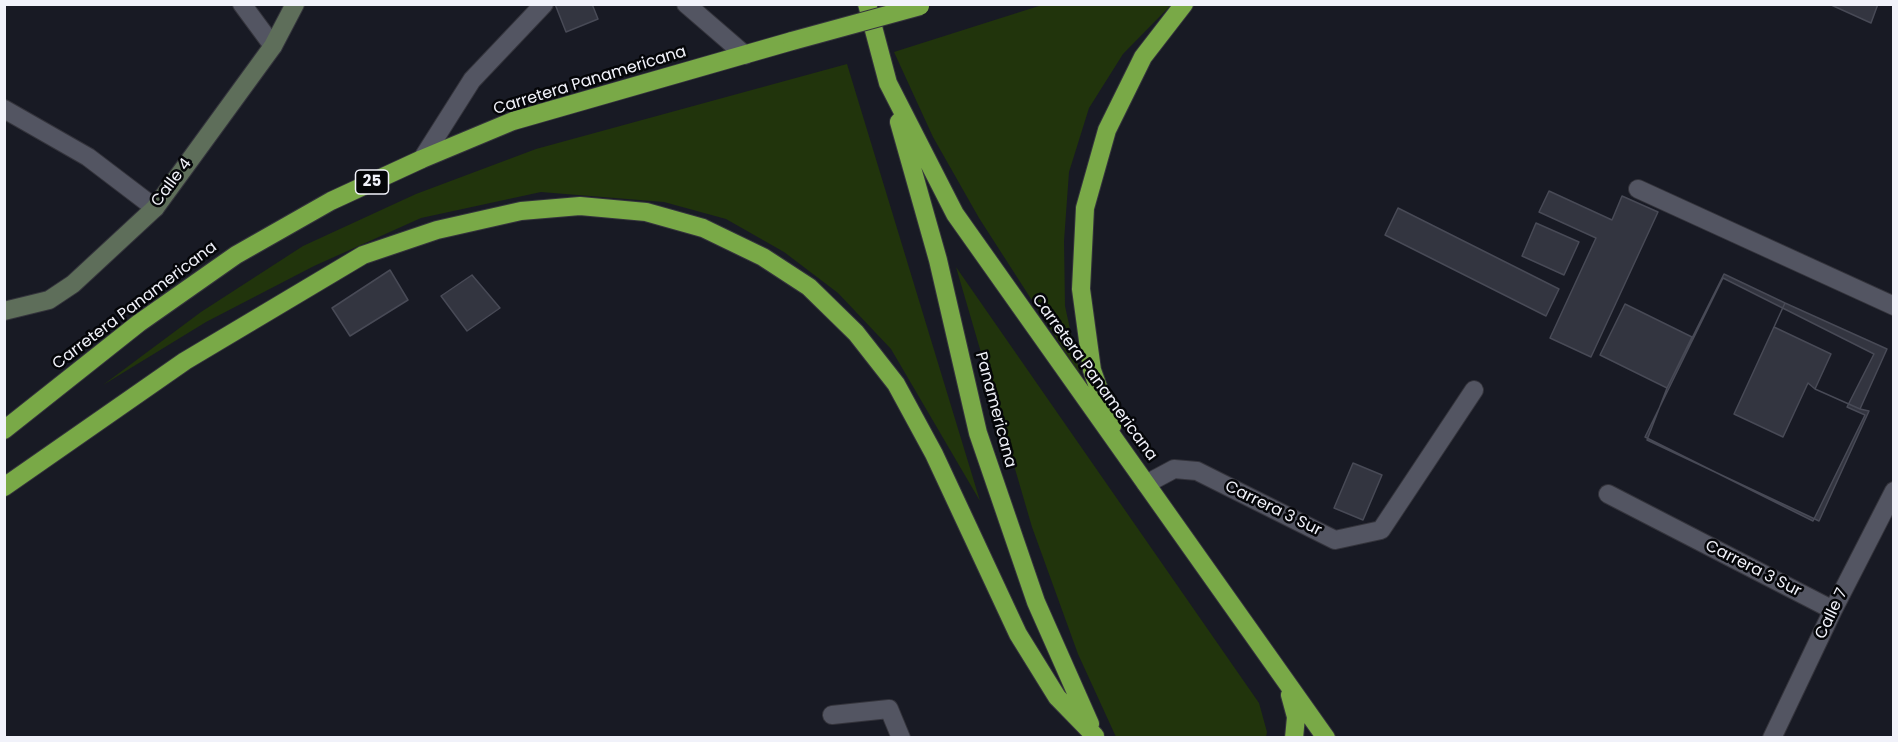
<!DOCTYPE html>
<style>
body{margin:0}
#map{position:relative;width:1898px;height:742px;overflow:hidden;background:#181a24;font-family:Poppins,sans-serif}
canvas{display:block}
.frame{position:absolute;inset:0;border:6px solid #f1f2fa;pointer-events:none}
</style>
<div id="map">
<canvas width="1898" height="742"></canvas>
<div class="frame"></div>
</div>
<script>
const ctx = document.querySelector('canvas').getContext('2d');
ctx.lineJoin = 'round';
function fill(path, color) { ctx.fillStyle = color; ctx.fill(path, 'evenodd'); }
const poly = rows => new Path2D(rows.map(r => 'M' + r).join(''));
function stroke(path, color, width, dash) { ctx.strokeStyle = color; ctx.lineWidth = width; ctx.lineCap = dash ? 'butt' : 'round'; ctx.setLineDash(dash || []); ctx.stroke(path); }
function label(font, color, halo, rows, align = 'center') {
  ctx.font = font + ' Poppins,sans-serif'; ctx.lineWidth = 5; ctx.setLineDash([]); ctx.textBaseline = 'middle'; ctx.strokeStyle = halo; ctx.fillStyle = color; for (const [text, x, y, turn = 0] of rows) {
    ctx.save(); ctx.translate(x, y); ctx.rotate((+turn || 0) * Math.PI / 180); ctx.textAlign = isNaN(turn) ? turn : align; if (halo) ctx.strokeText(text, 0, 0); ctx.fillText(text, 0, 0); ctx.restore();
  }
}
const green = poly([
 [1042,5,1171,5,1123,54,1089,108,1069,172,1064,241,1065,306,1080,375,979,218,933,137,894,52],
 [847,64,980,501,891,349,838,293,784,252,726,219,664,202,541,192,421,218,314,266,206,322,103,385,201,312,303,246,416,194,536,149],
 [956,267,1259,703,1267,732,1266,737,1116,737,1078,654,1032,527]
]);
const building = poly([
 [555,4,592,4,598,19,566,32,555,4],
 [1829,4,1878,4,1871,23,1829,4],
 [1549,191,1612,220,1622,196,1658,212,1591,357,1550,338,1596,238,1539,212,1549,191],
 [1398,208,1559,289,1546,316,1385,235,1398,208],
 [1536,223,1579,242,1564,275,1522,256,1536,223],
 [390,270,408,300,350,336,332,308,390,270],
 [1724,274,1785,303,1734,414,1783,437,1808,383,1815,389,1860,409,1869,411,1819,521,1647,440,1667,388,1724,274],
 [472,275,500,308,467,331,441,296,472,275],
 [1723,278,1874,354,1847,407,1865,415,1813,521,1645,437,1723,278],
 [1785,303,1887,349,1860,409,1815,389,1831,354,1774,327,1785,303],
 [1625,304,1692,337,1667,388,1600,355,1625,304],
 [1353,463,1382,475,1363,520,1334,508,1353,463]
]);
const lane = poly([
 [242,4,273,46],
 [686,4,745,55],
 [422,159,472,80,544,4],
 [1146,484,1174,469,1197,471,1335,540,1381,530,1474,390],
 [832,715,889,709,901,738]
]);
const street = poly([
 [4,109,88,157,155,208],
 [1638,189,1894,306],
 [1608,494,1833,610],
 [1772,738,1833,610,1894,491]
]);
const secondary = poly([
 [4,311,49,300,73,284,155,208,273,46,295,4]
]);
const highway = poly([
 [867,4,888,83,955,214,1326,738],
 [899,122,938,260,978,433,1036,602,1090,724],
 [1112,426,1092,370,1081,289,1085,208,1107,130,1143,57,1184,4],
 [4,430,139,323,236,255,331,201,422,159,513,121,792,41],
 [4,487,185,361,363,255,437,230,521,211,580,206,646,212,703,228,763,257,809,287,856,333,896,384,934,454,1018,634,1057,697,1095,736],
 [1290,695,1296,717,1294,738]
]);
const highwayBridge = poly([
 [792,41,920,6]
]);
const shields = [
 [372,182,33]
];
const shieldNames = [
 ["25",372,182]
];
const streetNames = [
 ["Carretera Panamericana",590,81,-17],
 ["Calle 4",172,183,-53],
 ["Carretera Panamericana",135,306,-37],
 ["Carretera Panamericana",1094,378,54],
 ["Panamericana",995,410,75],
 ["Carrera 3 Sur",1273,509,26],
 ["Carrera 3 Sur",1753,569,27],
 ["Calle 7",1832,614,-64]
];
fill(green, '#21340c');
fill(building, '#333540');
stroke(building, '#484a56', 1.5);
stroke(lane, '#34343c', 20);
stroke(street, '#34343c', 20);
stroke(secondary, '#34343c', 20);
stroke(highway, '#34343c', 20);
stroke(lane, '#535562', 18);
stroke(street, '#535562', 18);
stroke(secondary, '#5e6e5a', 18);
stroke(highway, '#79a947', 18);
stroke(highwayBridge, '#34343c', 20, []);
stroke(highwayBridge, '#79a947', 18);
for (const [x, y, w] of shields) { const box = new Path2D(); box.roundRect(x - w / 2, y - 12, w, 24, 4.5); ctx.fillStyle = '#050609'; ctx.fill(box); stroke(box, '#f1f2fa', 1.5); }
label('bold 15px', '#f1f2fa', null, shieldNames);
label('16px', '#f1f2fa', '#050609', streetNames);
</script>
